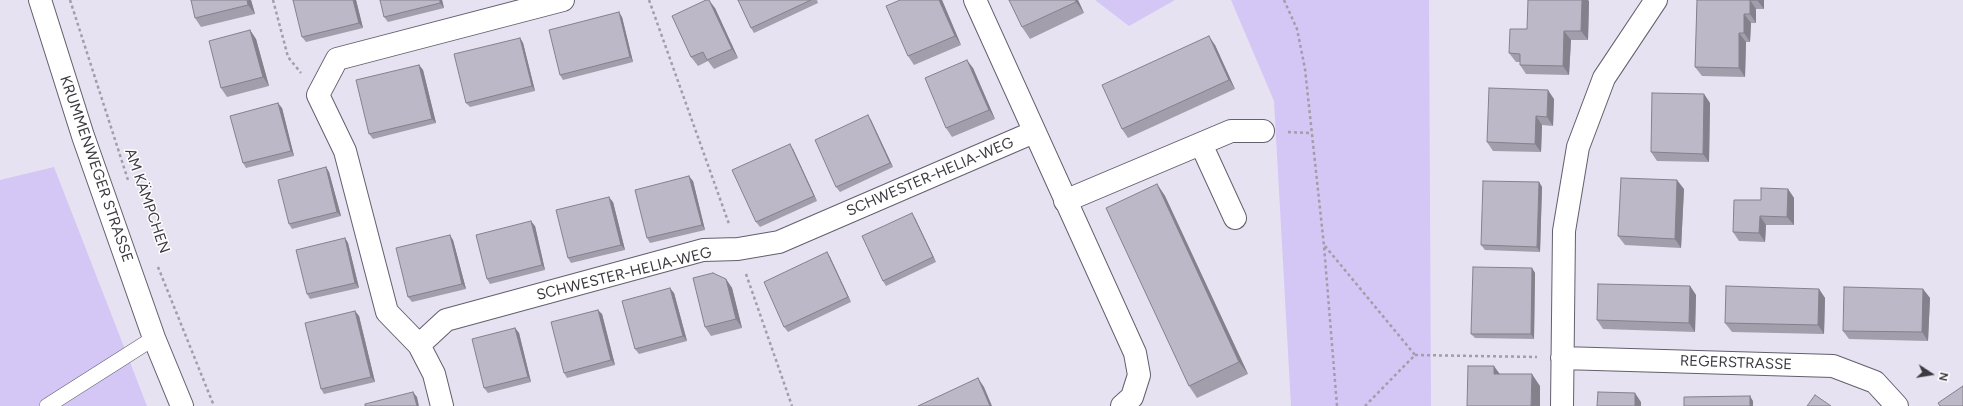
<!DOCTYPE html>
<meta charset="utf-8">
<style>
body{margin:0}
#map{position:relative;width:1963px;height:406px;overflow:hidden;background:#e6e2f2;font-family:Figtree,sans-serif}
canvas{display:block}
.north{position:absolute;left:1911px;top:354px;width:40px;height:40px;-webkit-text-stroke:3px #fff;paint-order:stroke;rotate:102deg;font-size:11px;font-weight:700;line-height:16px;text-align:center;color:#3c3a40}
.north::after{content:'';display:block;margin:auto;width:14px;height:18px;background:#3c3a40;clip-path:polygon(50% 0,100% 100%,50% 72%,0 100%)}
</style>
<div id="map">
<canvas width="1963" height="406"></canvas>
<div class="north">N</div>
</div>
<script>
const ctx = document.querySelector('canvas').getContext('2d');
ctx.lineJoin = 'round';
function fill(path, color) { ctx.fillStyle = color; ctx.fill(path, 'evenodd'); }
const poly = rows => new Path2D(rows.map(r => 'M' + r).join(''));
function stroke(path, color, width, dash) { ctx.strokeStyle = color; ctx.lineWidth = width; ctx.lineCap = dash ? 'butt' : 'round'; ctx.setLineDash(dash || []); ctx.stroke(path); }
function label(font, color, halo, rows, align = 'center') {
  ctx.font = font + ' Figtree,sans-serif'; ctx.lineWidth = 3; ctx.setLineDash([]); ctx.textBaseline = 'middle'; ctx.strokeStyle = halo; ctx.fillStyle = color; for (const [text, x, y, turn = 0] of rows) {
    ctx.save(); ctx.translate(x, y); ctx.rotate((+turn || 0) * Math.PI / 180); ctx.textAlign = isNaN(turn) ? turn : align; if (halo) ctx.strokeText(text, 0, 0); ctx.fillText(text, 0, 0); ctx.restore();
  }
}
const green = poly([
 [1095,0,1175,0,1129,26],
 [1231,0,1429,0,1431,406,1291,406,1274,101],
 [54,167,147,406,0,406,0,180]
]);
const path = poly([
 [70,0,128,180],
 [273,0,288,57,301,73],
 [649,0,729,224],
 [1284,0,1297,29,1305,69,1324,246,1337,406],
 [1288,132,1311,133],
 [1325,246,1415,355,1365,406],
 [158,267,214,406],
 [746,274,792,406],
 [1415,355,1537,357]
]);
const lane = poly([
 [47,406,154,338]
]);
const street = poly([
 [975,0,1135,353,1139,375,1132,397,1122,406],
 [1201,144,1235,218],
 [1065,201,1231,131,1263,131],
 [419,345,446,320,703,250,738,249,779,242,1034,132],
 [1562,358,1833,366,1875,382,1897,406],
 [442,406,434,374,419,345,387,312,345,151,318,95,337,59,563,0],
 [1562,406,1564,231,1578,147,1604,78,1656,0]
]);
const secondary = poly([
 [40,0,83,136,154,338,182,406]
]);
const wall = poly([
 [251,0,255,14,201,27,195,18],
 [356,0,363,28,306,42,302,37],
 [442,0,444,8,388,22,384,17],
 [738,0,817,0,818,3,754,33,751,28],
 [942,0,961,45,914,65,908,56],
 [1078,0,1084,13,1030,39,1022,27],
 [1697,0,1764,0,1764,9,1756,9,1756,23,1751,23,1750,42,1746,42,1745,77,1702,76,1695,67],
 [1589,1,1588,40,1571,40,1569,75,1526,74,1520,65,1520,62,1516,62,1509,53,1527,29],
 [715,8,738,58,714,69,708,61,698,66,691,57],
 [622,17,633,62,563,80,560,75],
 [250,30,256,39,269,86,227,97,221,88],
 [520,38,523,43,535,91,470,107,466,103],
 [1215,45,1235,89,1128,138,1122,129],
 [419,65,423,70,436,123,373,139,369,134],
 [973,68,995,119,952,137,946,128],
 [1704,94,1710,103,1709,162,1657,161,1651,152],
 [1554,99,1553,126,1542,125,1541,152,1493,151,1487,142],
 [282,108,294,156,246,168,243,163],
 [871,120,893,167,840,192,836,187],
 [793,149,817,201,760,227,756,222],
 [326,167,329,172,341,216,292,229,289,224],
 [693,181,705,230,650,243,647,238],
 [1539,182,1542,187,1540,252,1485,250,1481,245],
 [1157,184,1165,196,1248,374,1197,398,1189,386],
 [1684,189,1681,248,1625,245,1618,236],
 [1788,189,1794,198,1794,225,1766,225,1765,242,1739,241,1733,232,1761,200],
 [613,202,625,250,571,263,568,258],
 [915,218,936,262,886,286,883,281],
 [535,226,545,270,490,284,487,279],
 [345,238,348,243,359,288,310,299,307,294],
 [453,240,466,289,412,302,408,297],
 [827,252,830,257,851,302,788,332,784,327],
 [1532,268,1535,273,1534,339,1475,338,1471,334],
 [726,279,732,288,742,328,711,336,705,327],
 [1690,286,1696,295,1695,332,1603,329,1597,320],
 [1819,289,1825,298,1824,334,1732,332,1725,323],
 [1923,289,1930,298,1928,341,1849,339,1843,331],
 [674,293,687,341,639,354,635,349],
 [355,311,359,316,375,382,324,394,321,389],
 [602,314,615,365,567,378,564,373],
 [515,328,519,333,531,382,488,393,484,388]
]);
const shadedWall = poly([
 [247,0,251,0,255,14,248,5],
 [353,0,356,0,363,28,359,23],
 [440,0,442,0,444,8,440,3],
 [709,0,715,8,738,58,732,49],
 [939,0,942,0,961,45,955,36],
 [1075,0,1078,0,1084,13,1076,2],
 [1582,0,1588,0,1589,1,1588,40,1581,31],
 [1750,0,1756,9,1756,23,1750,14],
 [1757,0,1764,0,1764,9],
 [619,12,622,17,633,62,630,57],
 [1744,14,1751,23,1750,42,1744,33],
 [250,30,256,39,269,86,263,77],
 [1564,31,1571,40,1569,75,1563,66],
 [1739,33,1746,42,1745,77,1739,68],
 [1209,36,1215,45,1235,89,1229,80],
 [520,38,523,43,535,91,532,86],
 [967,60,973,68,995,119,989,110],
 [419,65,423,70,436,123,432,119],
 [1548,90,1554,99,1553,126,1547,117],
 [1704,94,1710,103,1709,162,1703,154],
 [278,103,282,108,294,156,291,151],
 [868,115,871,120,893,167,890,163],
 [1536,116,1542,125,1541,152,1535,144],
 [790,144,793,149,817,201,814,196],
 [326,167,329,172,341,216,337,212],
 [689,176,693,181,705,230,702,225],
 [1677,180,1684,189,1681,248,1675,239],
 [1539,182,1542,187,1540,252,1537,247],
 [1157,184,1165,196,1248,374,1239,362],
 [1788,189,1794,198,1794,225,1787,217],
 [609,197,613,202,625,250,621,245],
 [912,213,915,218,936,262,933,257],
 [1760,216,1766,225,1765,242,1759,233],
 [531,221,535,226,545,270,542,265],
 [450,235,453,240,466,289,462,284],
 [345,238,348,243,359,288,355,283],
 [827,252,830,257,851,302,848,297],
 [1532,268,1535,273,1534,339,1531,334],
 [726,279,732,288,742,328,736,319],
 [1690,286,1696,295,1695,332,1689,323],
 [670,288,674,293,687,341,683,336],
 [1819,289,1825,298,1824,334,1818,325],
 [1923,289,1930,298,1928,341,1922,332],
 [598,310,602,314,615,365,611,360],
 [355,311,359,316,375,382,371,377],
 [515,328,519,333,531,382,528,377],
 [1494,366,1502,377,1494,374],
 [1532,374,1540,386,1540,406,1531,406],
 [978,378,984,387,992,406,990,406],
 [413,392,417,397,419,406,417,406],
 [1635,393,1641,402,1641,406,1635,406],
 [1750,396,1753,401,1753,406,1750,406]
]);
const building = poly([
 [191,0,247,0,248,5,195,18,191,0],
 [293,0,353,0,359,23,302,37,293,0],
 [380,0,440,0,440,3,384,17,380,0],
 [706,0,709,0,732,49,707,60,703,52,691,57,672,16,706,0],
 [738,0,811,0,751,28,738,0],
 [900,0,939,0,955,36,908,56,886,6,900,0],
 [1009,0,1075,0,1076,2,1022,27,1009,0],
 [1528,0,1582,0,1581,31,1564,31,1563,66,1520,65,1520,54,1509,53,1510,29,1527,29,1528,0],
 [1697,0,1757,0,1750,0,1750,14,1744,14,1744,33,1739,33,1739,68,1695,67,1697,0],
 [619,12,630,57,560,75,549,30,619,12],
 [250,30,263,77,221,88,209,41,250,30],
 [1209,36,1229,80,1122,129,1102,85,1209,36],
 [520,38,532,86,466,103,454,54,520,38],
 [967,60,989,110,946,128,925,78,967,60],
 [419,65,432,119,369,134,356,80,419,65],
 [1489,88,1548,90,1547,117,1536,116,1535,144,1487,142,1489,88],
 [1652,93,1704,94,1703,154,1651,152,1652,93],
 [278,103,291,151,243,163,230,116,278,103],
 [868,115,890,163,836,187,815,140,868,115],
 [790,144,814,196,756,222,732,170,790,144],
 [326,167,337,212,289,224,278,180,326,167],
 [689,176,702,225,647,238,635,190,689,176],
 [1621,178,1677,180,1675,239,1618,236,1621,178],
 [1483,181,1539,182,1537,247,1481,245,1483,181],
 [1157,184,1239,362,1189,386,1106,208,1157,184],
 [1761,188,1788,189,1787,217,1760,216,1759,233,1733,232,1734,200,1761,200,1761,188],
 [609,197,621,245,568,258,556,210,609,197],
 [912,213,933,257,883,281,862,236,912,213],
 [531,221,542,265,487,279,476,235,531,221],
 [450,235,462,284,408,297,396,248,450,235],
 [345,238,355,283,307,294,296,250,345,238],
 [827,252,848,297,784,327,764,282,827,252],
 [1473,267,1532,268,1531,334,1471,334,1473,267],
 [713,273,726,279,736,319,705,327,693,278,713,273],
 [1598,284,1690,286,1689,323,1597,320,1598,284],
 [1726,286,1819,289,1818,325,1725,323,1726,286],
 [1844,287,1923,289,1922,332,1843,331,1844,287],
 [670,288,683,336,635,349,622,301,670,288],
 [598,310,611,360,564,373,551,322,598,310],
 [355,311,371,377,321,389,305,323,355,311],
 [515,328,528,377,484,388,472,339,515,328],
 [1468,366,1494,366,1494,374,1532,374,1531,406,1467,406,1468,366],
 [978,378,990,406,918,406,978,378],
 [1963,386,1963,406,1940,406,1938,403,1963,386],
 [413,392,417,406,365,406,365,404,413,392],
 [1598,392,1635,393,1635,406,1597,406,1598,392],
 [1815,395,1831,406,1807,406,1815,395],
 [1750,396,1750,406,1684,406,1684,397,1750,396]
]);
const streetNames = [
 ["KRUMMENWEGER STRASSE",96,169,71],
 ["SCHWESTER-HELIA-WEG",930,177,-23],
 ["AM KÄMPCHEN",147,201,71],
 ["SCHWESTER-HELIA-WEG",624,274,-14],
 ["REGERSTRASSE",1736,363,2]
];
fill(green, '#d4c7f5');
stroke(lane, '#635f6d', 16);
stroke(street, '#635f6d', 24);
stroke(secondary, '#635f6d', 24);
stroke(path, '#a19ea9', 2.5, [3, 3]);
stroke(lane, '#fff', 15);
stroke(street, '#fff', 22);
stroke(secondary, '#fff', 22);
fill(wall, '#a29eac');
fill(shadedWall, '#84818c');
fill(building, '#bcb8c8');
stroke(building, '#84818c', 1);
label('15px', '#3c3a40', '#fff', streetNames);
</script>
